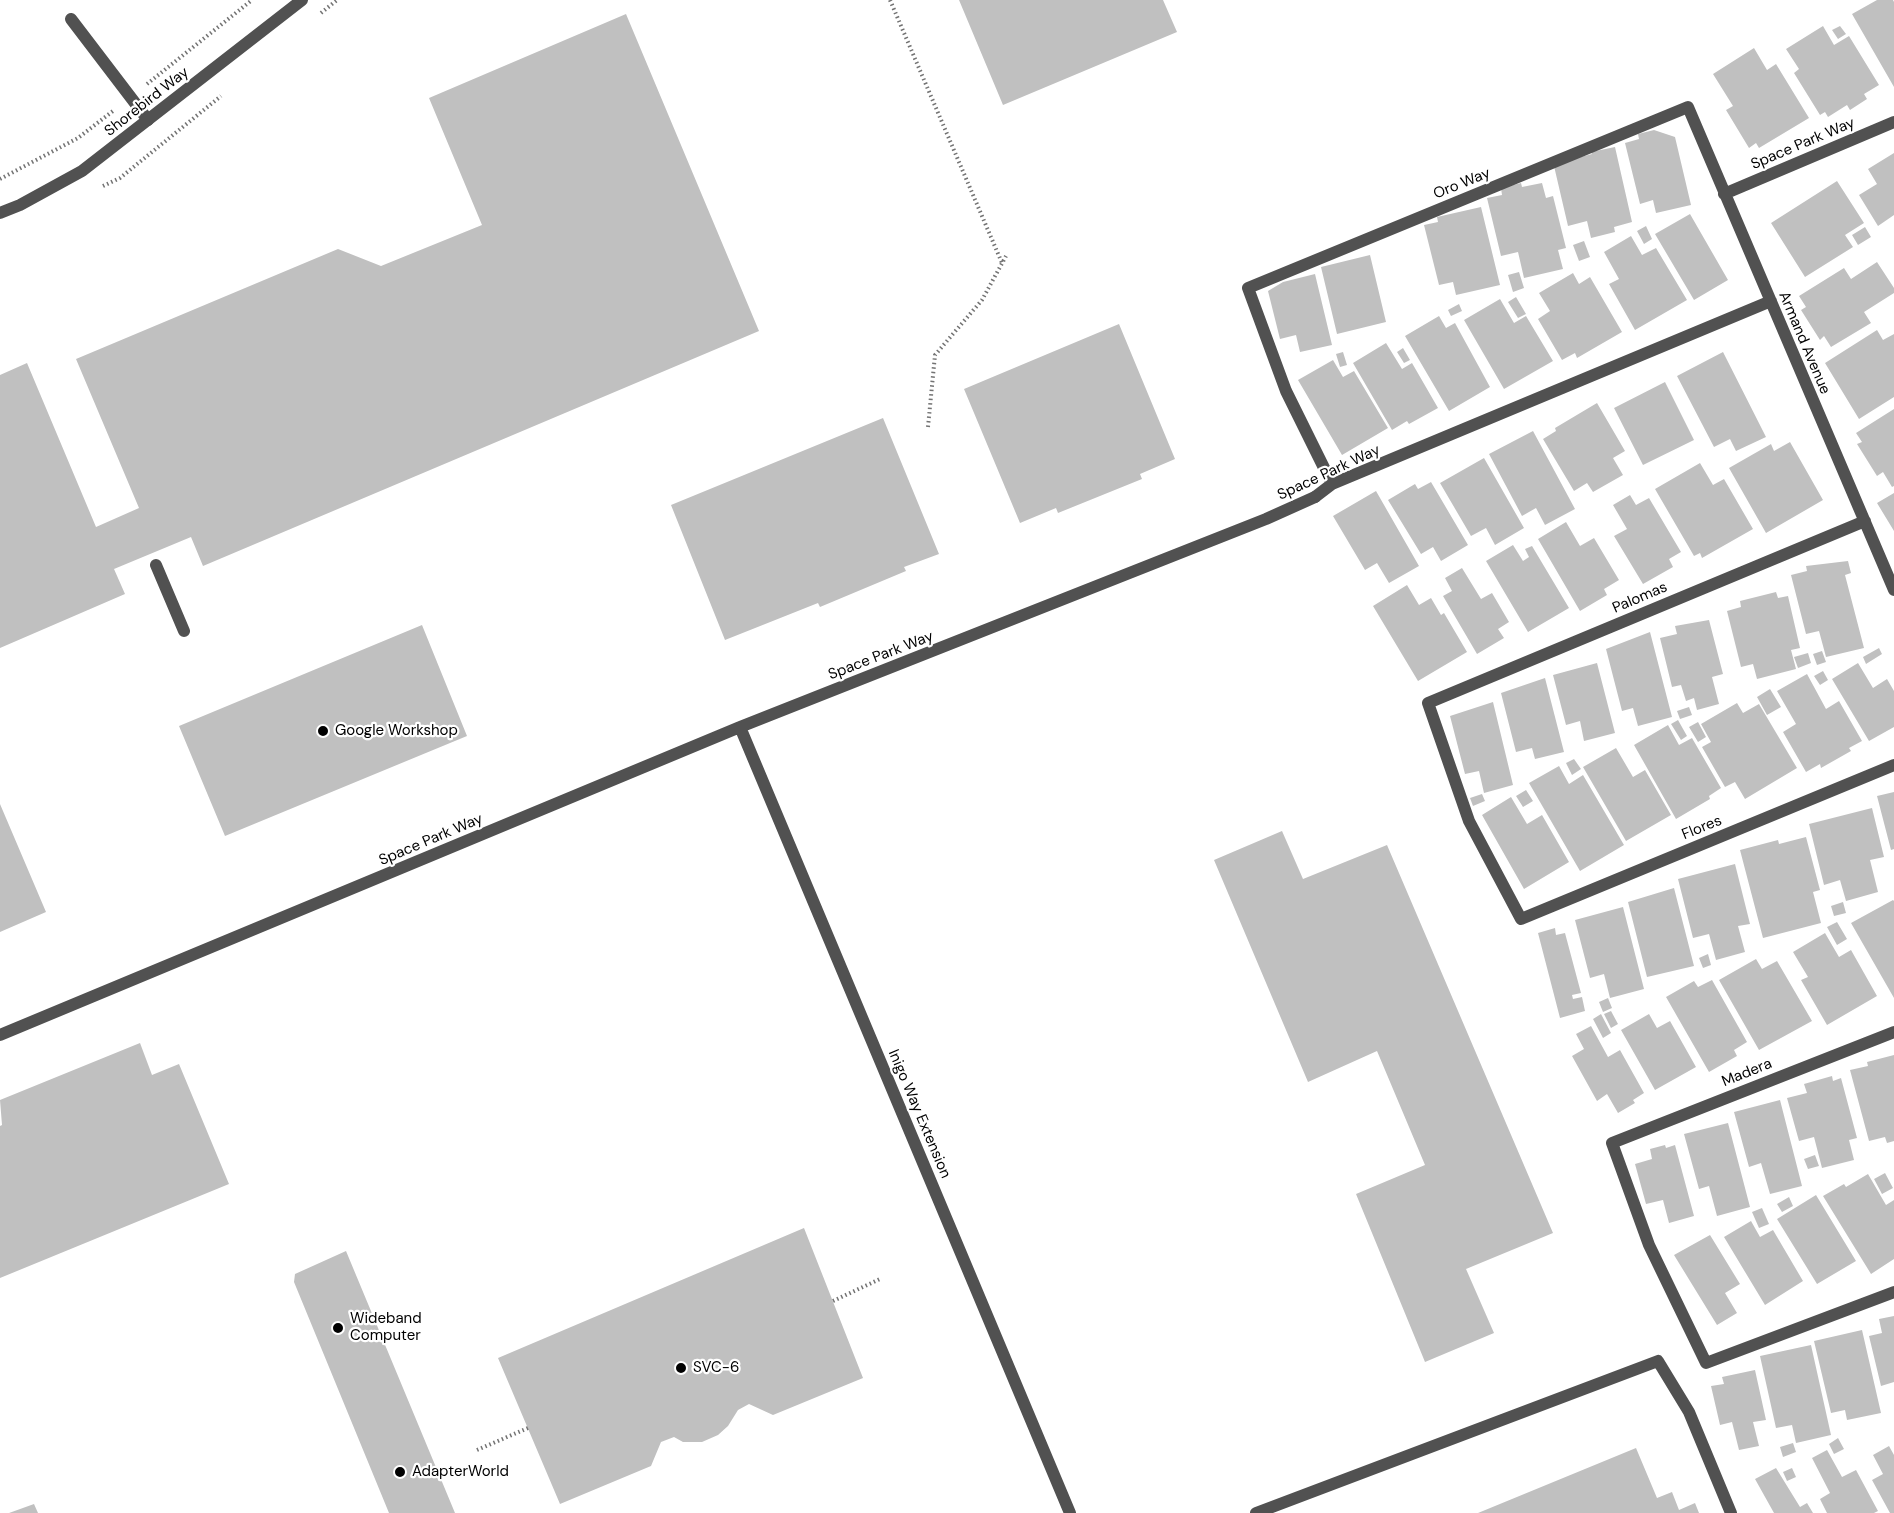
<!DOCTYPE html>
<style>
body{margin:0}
canvas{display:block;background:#fff}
</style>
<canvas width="1894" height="1513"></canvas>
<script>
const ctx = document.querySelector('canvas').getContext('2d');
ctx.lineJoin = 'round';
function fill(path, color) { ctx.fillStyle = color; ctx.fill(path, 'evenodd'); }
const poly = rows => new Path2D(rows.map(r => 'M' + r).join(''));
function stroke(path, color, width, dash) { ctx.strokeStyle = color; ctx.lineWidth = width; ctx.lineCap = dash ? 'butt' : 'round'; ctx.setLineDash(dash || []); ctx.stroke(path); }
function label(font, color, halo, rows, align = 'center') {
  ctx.font = font + ' "DM Sans",sans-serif'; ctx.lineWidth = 4.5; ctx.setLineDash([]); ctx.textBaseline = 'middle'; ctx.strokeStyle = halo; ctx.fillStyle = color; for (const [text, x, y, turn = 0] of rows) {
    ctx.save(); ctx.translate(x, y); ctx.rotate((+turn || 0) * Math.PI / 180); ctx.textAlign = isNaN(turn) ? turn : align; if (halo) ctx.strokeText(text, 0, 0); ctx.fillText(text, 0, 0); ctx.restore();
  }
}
const building = poly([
 [959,0,1163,0,1177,32,1003,105],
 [1877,0,1893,0,1894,2,1894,87,1852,14],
 [626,14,759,331,203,566,191,537,114,569,125,594,0,648,0,375,27,363,96,527,139,508,76,359,338,249,381,266,482,225,429,98],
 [1823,26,1834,45,1849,36,1879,85,1864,94,1867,99,1850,110,1847,105,1828,117,1825,112,1820,115,1794,73,1799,69,1786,49],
 [1840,26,1846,34,1838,39,1832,30],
 [1754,48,1767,70,1776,64,1809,118,1759,148,1756,143,1749,148,1726,110,1733,106,1713,74],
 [1654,130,1675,137,1691,205,1656,213,1653,200,1640,204,1625,143,1639,139,1638,134],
 [1615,147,1632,222,1614,227,1615,232,1591,238,1587,221,1568,226,1554,166,1569,160,1592,154,1591,152],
 [1894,153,1894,215,1878,226,1859,195,1877,184,1868,169],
 [1837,181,1864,223,1845,235,1853,247,1805,277,1771,223],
 [1521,183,1522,187,1542,183,1546,198,1553,196,1566,248,1558,250,1563,269,1524,278,1518,252,1501,256,1487,198,1502,195,1501,188],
 [1481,207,1500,285,1456,295,1453,282,1439,285,1424,225,1438,222,1437,217],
 [1690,214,1728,280,1694,300,1655,234],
 [1646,226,1652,239,1644,244,1637,231],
 [1865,227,1871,237,1858,245,1852,235],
 [1631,236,1642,255,1656,248,1687,300,1635,330,1609,284,1619,279,1604,252],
 [1584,241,1590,257,1579,261,1573,245],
 [1370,255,1386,322,1337,334,1321,267],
 [1877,262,1894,288,1894,293,1864,312,1871,323,1831,347,1824,336,1820,340,1801,310,1806,307,1799,296,1844,268,1851,279],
 [1519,272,1524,288,1513,292,1508,275],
 [1573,273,1579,284,1590,277,1622,332,1577,358,1575,353,1562,360,1538,319,1550,311,1539,293],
 [1315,274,1332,345,1300,352,1296,335,1280,339,1268,291,1283,282],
 [1516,297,1526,314,1518,318,1508,302],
 [1500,299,1514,323,1526,316,1553,361,1504,389,1464,320],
 [1459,304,1462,311,1451,316,1448,310],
 [1439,316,1446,328,1455,323,1490,387,1449,411,1405,336],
 [1119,324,1175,459,1140,474,1142,479,1058,513,1056,508,1020,523,964,389],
 [1877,330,1883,340,1894,334,1894,397,1859,419,1825,363],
 [1386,343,1402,369,1412,363,1438,408,1409,424,1407,421,1392,430,1353,363],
 [1403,348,1410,360,1404,363,1397,352],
 [1343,352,1347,365,1340,367,1336,354],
 [1723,352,1766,437,1736,451,1730,439,1714,447,1677,376],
 [1333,360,1343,377,1354,371,1388,428,1342,455,1298,380],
 [1665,382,1694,440,1643,465,1614,408],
 [1597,403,1625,451,1613,458,1623,475,1593,492,1587,483,1574,491,1543,439,1556,431,1555,428],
 [1894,409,1894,486,1892,487,1883,472,1877,476,1857,444,1862,442,1856,433],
 [883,418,939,554,904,567,906,571,820,607,818,603,725,640,671,505],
 [1533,431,1575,509,1545,525,1536,508,1522,516,1489,454],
 [1790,442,1823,500,1766,533,1729,468,1771,444,1774,451],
 [1484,458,1524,528,1495,545,1486,528,1471,536,1440,483],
 [1700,463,1713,485,1724,479,1753,529,1702,558,1700,553,1694,556,1655,489],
 [1431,482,1468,545,1441,561,1433,547,1421,554,1388,500,1415,484,1418,489],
 [1376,491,1419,566,1389,583,1377,563,1365,570,1333,516],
 [1894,493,1894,531,1877,503],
 [1630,495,1636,505,1649,498,1681,552,1669,559,1673,567,1643,584,1614,536,1627,529,1613,505],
 [1566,522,1580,546,1594,538,1619,580,1604,589,1607,595,1580,611,1538,539],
 [1513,545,1523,561,1529,557,1525,549,1532,546,1569,608,1528,632,1486,561],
 [1848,561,1851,573,1845,575,1864,648,1826,657,1819,631,1806,634,1791,575,1807,571,1806,566],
 [1462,568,1481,599,1492,593,1509,622,1498,629,1504,638,1477,654,1443,596,1452,591,1445,578],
 [1407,585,1419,605,1431,598,1441,615,1444,613,1467,652,1418,681,1373,606],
 [1776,592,1778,598,1788,596,1800,648,1791,650,1796,669,1757,679,1753,664,1741,667,1727,611,1741,607,1740,601],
 [1709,620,1723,674,1712,677,1719,704,1697,710,1694,698,1686,701,1681,685,1672,687,1660,638,1677,634,1675,626],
 [422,625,467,736,225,836,179,726],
 [1650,632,1672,717,1638,726,1633,708,1622,711,1606,649],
 [1879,648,1882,654,1866,664,1863,657],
 [1822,651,1826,662,1817,665,1813,654],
 [1808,653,1811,663,1798,668,1794,657],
 [1597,663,1615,733,1584,741,1580,721,1566,725,1553,675],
 [1858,663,1873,688,1887,679,1894,691,1894,727,1869,741,1832,679],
 [1823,671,1828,680,1820,685,1814,676],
 [1807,674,1826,709,1839,701,1862,741,1849,748,1851,751,1821,768,1820,764,1806,772,1783,732,1796,724,1777,691],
 [1545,678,1564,752,1535,759,1532,748,1516,752,1501,693],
 [1770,689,1781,707,1767,715,1757,697],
 [1493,702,1513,785,1484,793,1479,771,1465,774,1450,716],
 [1737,703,1743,713,1759,704,1797,768,1745,799,1735,782,1725,787,1702,747,1711,742,1701,724],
 [1689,707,1692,715,1680,719,1677,711],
 [1678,720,1687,736,1681,740,1671,724],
 [1698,722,1706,737,1698,742,1689,727],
 [1668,725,1679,745,1692,738,1721,788,1709,796,1710,799,1676,819,1634,745],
 [1616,748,1633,777,1645,770,1671,815,1626,841,1583,767],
 [1574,759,1581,769,1572,775,1566,763],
 [1559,766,1569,784,1583,775,1624,845,1580,871,1529,783],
 [1526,790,1533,801,1523,807,1516,796],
 [1894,792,1894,849,1891,850,1877,796],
 [1482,794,1485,801,1473,806,1470,798],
 [1511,797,1527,824,1542,815,1569,862,1524,889,1482,815],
 [0,804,46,912,0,932],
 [1872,808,1884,857,1870,860,1878,892,1846,901,1840,880,1824,885,1809,824],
 [1282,831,1303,879,1387,845,1553,1233,1466,1269,1494,1333,1425,1362,1356,1194,1425,1165,1377,1051,1308,1082,1214,860],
 [1806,837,1820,890,1813,892,1821,923,1763,938,1740,850,1778,840,1779,844],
 [1735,864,1750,924,1738,926,1745,952,1716,960,1709,934,1693,938,1678,879],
 [1674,888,1694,966,1647,977,1628,902],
 [1893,900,1894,901,1894,998,1851,923],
 [1843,902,1846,913,1834,916,1831,906],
 [1623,907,1644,989,1610,998,1604,974,1590,978,1575,920],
 [1837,922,1847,939,1837,945,1827,927],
 [1555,928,1556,935,1565,933,1581,993,1572,995,1573,999,1582,997,1585,1011,1560,1018,1538,933],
 [1825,933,1839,957,1851,950,1877,996,1827,1025,1801,980,1808,977,1793,952],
 [1708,954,1711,965,1703,968,1699,958],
 [1756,959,1762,969,1777,961,1812,1021,1759,1050,1719,980],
 [1712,980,1747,1042,1734,1050,1737,1056,1709,1072,1666,997,1694,981,1698,987],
 [1608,998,1612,1008,1603,1012,1599,1002],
 [1611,1011,1618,1024,1611,1028,1604,1014],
 [1601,1014,1611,1033,1603,1038,1593,1019],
 [1649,1014,1657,1028,1670,1021,1696,1067,1655,1090,1621,1030],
 [1591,1026,1608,1057,1620,1050,1644,1093,1633,1100,1635,1103,1618,1113,1607,1094,1597,1101,1572,1056,1584,1049,1576,1034],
 [140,1043,152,1075,179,1064,229,1184,0,1278,0,1126,2,1125,0,1100],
 [1894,1055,1894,1141,1887,1143,1885,1137,1869,1141,1850,1070,1868,1066,1867,1062],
 [1832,1076,1833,1081,1841,1078,1857,1138,1849,1140,1854,1160,1822,1168,1814,1137,1799,1141,1787,1098,1807,1093,1804,1084],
 [1780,1100,1802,1186,1770,1194,1761,1163,1749,1167,1734,1112],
 [1728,1123,1750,1207,1717,1216,1709,1186,1699,1189,1684,1134],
 [1665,1145,1666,1148,1675,1145,1694,1216,1669,1223,1663,1200,1646,1204,1635,1164,1652,1159,1650,1149],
 [1815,1155,1819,1166,1808,1169,1804,1159],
 [1885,1173,1893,1188,1882,1194,1874,1179],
 [1868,1174,1886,1205,1894,1200,1894,1259,1871,1274,1823,1196,1844,1184,1846,1187],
 [1816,1195,1856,1261,1817,1284,1777,1219],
 [1789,1197,1793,1206,1782,1212,1777,1204],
 [1762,1208,1769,1224,1759,1228,1752,1212],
 [1751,1221,1760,1237,1773,1230,1803,1281,1765,1305,1724,1237],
 [804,1228,863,1378,773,1415,749,1404,738,1410,728,1426,718,1435,702,1442,683,1442,674,1437,661,1442,651,1466,560,1504,498,1358],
 [1710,1235,1740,1284,1725,1293,1737,1313,1717,1325,1674,1255],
 [346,1251,455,1513,389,1513,294,1282,295,1274],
 [1894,1316,1894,1382,1881,1386,1869,1336,1882,1333,1879,1319],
 [1862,1330,1881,1413,1847,1420,1845,1410,1831,1413,1814,1341],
 [1811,1345,1831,1435,1796,1443,1792,1425,1776,1428,1760,1356],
 [1755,1370,1766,1420,1753,1422,1759,1446,1739,1450,1732,1422,1720,1425,1711,1386,1724,1384,1722,1377],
 [1838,1438,1844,1449,1834,1454,1829,1444],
 [1793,1443,1796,1452,1783,1457,1780,1447],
 [1889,1446,1894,1455,1894,1513,1890,1513,1872,1480,1883,1474,1873,1455],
 [1636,1448,1657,1498,1672,1492,1679,1510,1695,1503,1699,1513,1478,1513],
 [1827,1450,1842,1477,1856,1470,1878,1511,1874,1513,1827,1513,1820,1499,1830,1493,1812,1458],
 [1776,1468,1800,1507,1807,1503,1813,1513,1774,1513,1755,1479],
 [1792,1468,1796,1477,1787,1481,1783,1472],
 [34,1504,38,1513,9,1513]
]);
const path = poly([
 [890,0,1002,263],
 [321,13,337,0],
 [147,84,252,0],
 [0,179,78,138,113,111],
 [103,186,120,178,221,96],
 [928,427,935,355,982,300,1006,256],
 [833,1301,880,1279],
 [477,1450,528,1428]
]);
const service = poly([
 [71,19,148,120],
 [1724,194,1894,122],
 [1332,484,1286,391,1248,288,1688,107,1894,590],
 [1315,497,1332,484,1771,301],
 [1865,521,1428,703,1469,821,1521,919,1894,765],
 [156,565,184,631],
 [1894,1032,1612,1143,1649,1245,1706,1363,1894,1292],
 [1256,1513,1658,1361,1689,1412,1731,1513]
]);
const minor = poly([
 [0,213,20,205,82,171,302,0],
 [740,727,1070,1513],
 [0,1035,740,727,1266,519,1315,497]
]);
const markers = [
 [323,731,6,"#000"],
 [338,1328,6,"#000"],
 [681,1368,6,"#000"],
 [400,1472,6,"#000"]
];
const streetNames = [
 ["Shorebird Way",147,102,-38],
 ["Space Park Way",1803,144,-23],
 ["Oro Way",1462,184,-22],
 ["Armand Avenue",1804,343,67],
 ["Space Park Way",1329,473,-25],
 ["Palomas",1640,598,-23],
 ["Space Park Way",881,656,-21],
 ["Flores",1702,828,-22],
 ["Space Park Way",431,840,-23],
 ["Madera",1747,1073,-22],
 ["Inigo Way Extension",919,1114,67]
];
const poiNames = [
 ["Google Workshop",335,731],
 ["Wideband",350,1319],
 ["Computer",350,1336],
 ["SVC-6",693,1368],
 ["AdapterWorld",412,1472]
];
fill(building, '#c0c0c0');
stroke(path, '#737373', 4, [1.5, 3]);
stroke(service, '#515151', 12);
stroke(minor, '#515151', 12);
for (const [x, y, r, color] of markers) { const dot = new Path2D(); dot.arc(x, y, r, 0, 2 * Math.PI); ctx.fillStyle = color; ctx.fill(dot); stroke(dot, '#fff', 2); }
label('15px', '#000', '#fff', streetNames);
label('15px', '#000', '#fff', poiNames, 'left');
</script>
